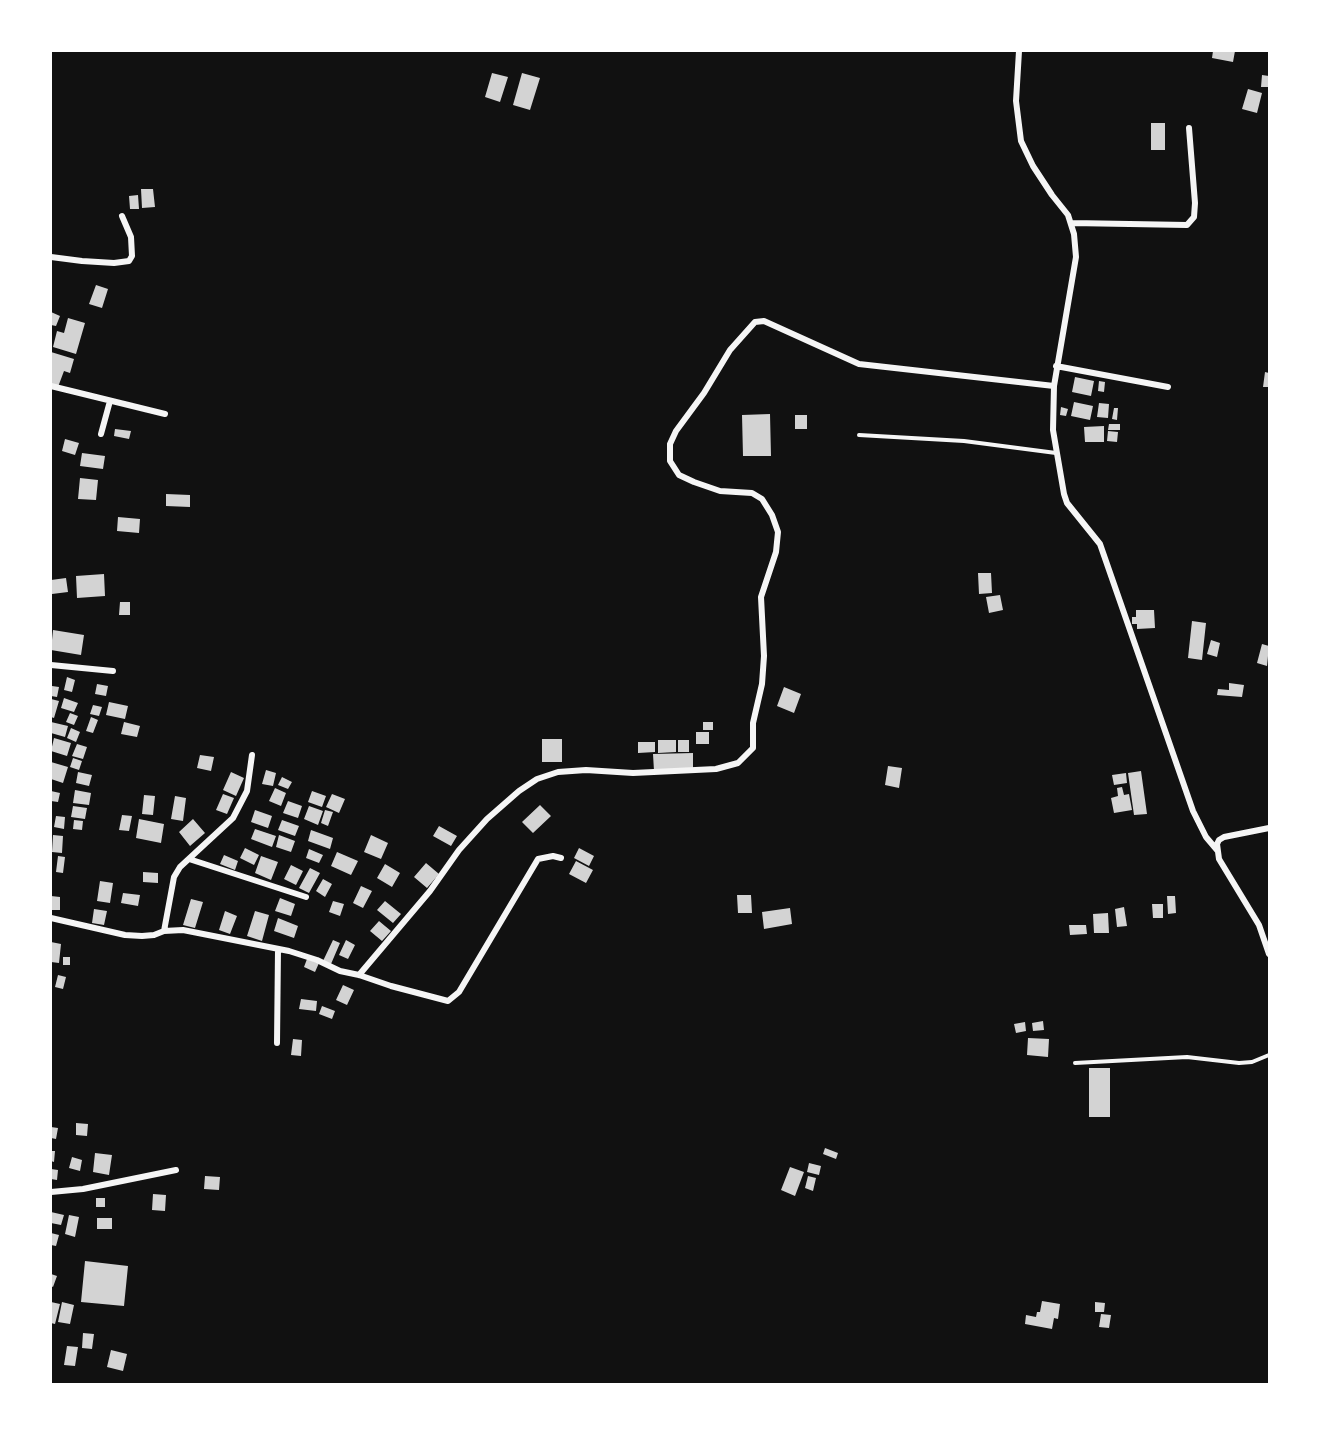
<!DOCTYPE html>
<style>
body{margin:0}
#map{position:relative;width:1320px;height:1435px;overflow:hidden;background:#111;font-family:Figtree,sans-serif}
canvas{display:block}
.frame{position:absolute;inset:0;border:52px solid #fff;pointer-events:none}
</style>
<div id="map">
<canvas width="1320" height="1435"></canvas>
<div class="frame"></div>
</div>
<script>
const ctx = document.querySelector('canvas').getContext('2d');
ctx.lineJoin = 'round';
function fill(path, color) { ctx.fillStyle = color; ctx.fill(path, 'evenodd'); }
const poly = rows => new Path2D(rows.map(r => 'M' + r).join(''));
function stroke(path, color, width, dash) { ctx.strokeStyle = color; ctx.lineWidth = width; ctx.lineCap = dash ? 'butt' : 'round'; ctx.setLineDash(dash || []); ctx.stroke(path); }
const building = poly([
 [1213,51,1235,51,1233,62,1212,58],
 [492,73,508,77,500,102,485,97],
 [522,73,540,78,530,110,513,105],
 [1262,75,1269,76,1269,87,1261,87],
 [1248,89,1262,93,1257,113,1242,109],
 [1151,123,1165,123,1165,150,1151,150],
 [141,189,153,189,155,207,142,208],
 [138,195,139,209,130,209,129,196],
 [96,285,108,289,102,308,89,304],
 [51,312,60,316,56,326,51,325],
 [68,318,85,323,76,354,53,347,57,331,64,333],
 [51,352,74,359,70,373,64,371,58,387,51,385],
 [1265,372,1269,373,1269,387,1263,387],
 [1075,377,1094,381,1091,396,1072,392],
 [1099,381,1105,382,1104,392,1098,391],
 [1074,402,1093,406,1090,420,1071,416],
 [1099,403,1109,404,1108,418,1097,417],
 [1061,407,1068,409,1066,416,1060,415],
 [1114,408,1118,408,1117,420,1112,419],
 [770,414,771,456,743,456,742,415],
 [795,415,807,415,807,429,795,429],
 [1109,424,1120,424,1120,430,1108,430],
 [1104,426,1104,442,1085,442,1084,427],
 [115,429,131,431,129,439,114,436],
 [1108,431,1118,432,1117,442,1107,441],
 [65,439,79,443,75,455,62,451],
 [82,453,105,456,103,469,80,466],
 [80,478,98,480,96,500,78,499],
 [166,494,190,495,190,507,166,506],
 [118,517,140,519,139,533,117,531],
 [978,573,991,573,992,593,979,594],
 [104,574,105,596,77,598,76,576],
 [66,578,68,592,52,594,51,580],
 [1000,595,1003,610,989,613,986,597],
 [120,602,130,602,130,615,119,615],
 [1136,610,1154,610,1155,628,1137,629,1137,624,1132,624,1132,617,1136,617],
 [1192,621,1206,623,1202,660,1188,658],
 [53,630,84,635,81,655,51,650],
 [1211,640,1220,643,1217,657,1207,654],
 [1262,644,1269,646,1267,666,1257,663],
 [67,677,75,680,72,692,64,690],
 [1229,683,1244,685,1242,697,1217,695,1218,689,1229,690],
 [97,684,108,686,106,696,95,694],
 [52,686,59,687,57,697,51,696],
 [784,687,801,694,794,713,777,706],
 [64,698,78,703,74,712,61,708],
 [51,699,59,701,54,718,51,717],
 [109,702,128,706,125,719,106,715],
 [93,705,102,707,99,716,90,714],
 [70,713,78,716,74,725,66,722],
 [91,717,98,720,93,733,86,731],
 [51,722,68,726,65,737,51,733],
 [124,722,140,726,137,737,121,734],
 [703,722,713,722,713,730,703,730],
 [71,728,80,732,76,742,67,738],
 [696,732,709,732,709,744,696,744],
 [54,738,71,743,67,756,51,751],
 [542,739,562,739,562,762,542,762],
 [658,740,676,740,676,752,658,753],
 [678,740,689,740,689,752,678,752],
 [638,742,655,742,655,752,638,753],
 [77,744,87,747,83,759,72,756],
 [693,753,693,770,654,771,653,754],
 [200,755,214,757,211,771,197,768],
 [73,758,82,761,79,770,70,767],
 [51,762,68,767,63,783,51,779],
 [888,766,902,768,899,788,885,785],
 [266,770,276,773,273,786,262,784],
 [1141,771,1147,814,1134,815,1128,773],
 [78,772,92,775,89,786,76,783],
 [231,772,244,778,236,796,223,790],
 [1126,773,1127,783,1114,785,1112,775],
 [282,777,292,782,288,789,278,785],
 [1122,787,1124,795,1129,794,1132,810,1114,813,1111,798,1118,796,1117,788],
 [275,788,286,793,281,806,269,801],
 [75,790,91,793,89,805,73,803],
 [51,791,60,793,58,802,51,801],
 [312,791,326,796,322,807,308,802],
 [223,794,234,798,227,814,216,810],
 [332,794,345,799,339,813,326,807],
 [144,795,155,796,153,815,142,814],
 [175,796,186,798,183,821,171,819],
 [288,801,302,806,298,818,283,813],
 [540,805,551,816,533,833,522,822],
 [73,806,87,808,85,819,71,817],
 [309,806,323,811,318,825,304,819],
 [255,810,272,816,268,828,251,822],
 [325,810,333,812,328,826,321,823],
 [122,815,132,816,129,831,119,830],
 [56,816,65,817,64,829,54,827],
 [139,819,164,824,161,843,136,838],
 [193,819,205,833,190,846,179,832],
 [74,820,83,821,82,830,73,829],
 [282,820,299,826,295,836,278,830],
 [439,826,457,836,451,846,433,836],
 [255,829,276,836,272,847,251,839],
 [311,830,333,838,330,849,308,841],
 [53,835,63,836,62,853,52,852],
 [279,835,295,841,291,852,276,847],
 [371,835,388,843,381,859,364,852],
 [245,848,259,855,254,865,240,858],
 [579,848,594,856,589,866,574,858],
 [309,849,323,855,319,863,306,858],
 [337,852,358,861,351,875,331,866],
 [224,855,238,861,235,870,220,864],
 [58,856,65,857,63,873,56,872],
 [261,856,278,862,271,880,255,873],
 [576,861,593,870,586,883,569,874],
 [426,863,439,874,427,888,414,877],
 [385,864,400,873,392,887,377,878],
 [291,865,303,871,296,885,284,879],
 [310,868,320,873,309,893,299,888],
 [143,872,158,873,158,883,143,882],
 [323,879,332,884,325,897,316,891],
 [100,881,113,883,110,903,97,901],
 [361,886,372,891,363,908,353,903],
 [123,893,140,895,138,906,121,903],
 [737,895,751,895,752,913,738,913],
 [51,896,60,897,60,910,51,910],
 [1167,896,1175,896,1176,913,1168,914],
 [280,898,295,904,291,916,275,911],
 [191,899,203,902,195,928,183,925],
 [333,901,344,904,340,916,329,912],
 [385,901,401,914,393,923,377,910],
 [1152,904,1163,904,1163,918,1153,918],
 [1124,907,1127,926,1117,927,1115,909],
 [790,908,792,924,764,929,762,912],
 [94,909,107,911,104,925,92,923],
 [225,911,237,916,230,934,219,930],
 [255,911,269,915,262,941,247,936],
 [1108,913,1109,933,1094,933,1093,914],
 [278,918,298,926,294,938,274,931],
 [379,921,391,931,382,941,370,931],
 [1069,925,1086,925,1087,934,1070,935],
 [333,940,340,943,331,964,323,961],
 [346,940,355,945,348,959,339,955],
 [51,942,61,944,59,963,51,962],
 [63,957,70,957,70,965,63,965],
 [307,959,319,963,315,972,304,967],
 [58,975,66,977,63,989,55,987],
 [343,985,354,990,347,1005,336,1000],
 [301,999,317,1001,316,1011,299,1009],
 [322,1006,335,1011,332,1019,319,1014],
 [1043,1021,1044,1030,1033,1031,1032,1023],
 [1025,1022,1026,1031,1016,1033,1014,1024],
 [1028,1038,1049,1039,1048,1057,1027,1055],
 [293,1039,302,1040,301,1056,291,1055],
 [1089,1068,1110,1068,1110,1117,1089,1117],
 [76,1123,88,1124,87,1136,76,1135],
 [51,1127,58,1128,56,1139,51,1138],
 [825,1148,838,1153,836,1159,823,1154],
 [51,1151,55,1151,54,1162,51,1161],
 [95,1153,112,1155,109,1175,93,1172],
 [72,1157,82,1160,80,1171,69,1168],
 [809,1163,821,1166,819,1175,807,1172],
 [790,1167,804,1172,795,1196,781,1190],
 [51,1169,58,1170,57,1180,51,1179],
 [205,1176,220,1177,219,1190,204,1189],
 [808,1176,816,1178,813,1191,805,1188],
 [153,1194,166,1195,165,1211,152,1210],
 [96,1198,105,1198,105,1207,96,1207],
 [51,1212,64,1215,61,1225,51,1223],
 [69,1215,79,1217,75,1237,65,1234],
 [97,1218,112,1218,112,1229,97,1229],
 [51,1233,59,1235,56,1246,51,1245],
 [85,1261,128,1266,124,1306,81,1302],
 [51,1274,57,1276,53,1287,51,1286],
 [1042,1301,1060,1304,1058,1319,1054,1318,1052,1329,1025,1324,1026,1315,1036,1317,1037,1312,1040,1312],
 [51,1302,60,1304,55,1324,51,1323],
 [62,1302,74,1305,70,1324,58,1322],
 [1095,1302,1105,1303,1104,1312,1095,1312],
 [1101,1314,1111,1315,1109,1328,1099,1327],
 [83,1333,94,1334,92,1349,82,1348],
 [67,1346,78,1347,75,1366,64,1365],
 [111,1350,127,1354,123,1371,107,1367]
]);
const service = poly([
 [859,435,964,441,1056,453],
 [1075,1063,1187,1057,1239,1063,1252,1062,1269,1055]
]);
const minor = poly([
 [1019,51,1016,101,1021,141,1033,166,1052,195,1068,215,1074,234,1076,257,1054,386,1053,430,1064,494,1067,503,1100,544,1193,811,1206,837,1217,850],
 [1072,223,1187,225,1194,217,1195,203,1189,128],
 [51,257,82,261,114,263,129,261,132,256,131,237,122,216],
 [1056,366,1168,387],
 [51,386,165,414],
 [101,434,110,401],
 [51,665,113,671],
 [1269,828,1224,837,1219,840,1217,844,1219,859,1259,925,1269,954],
 [189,859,306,897],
 [51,918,125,935,142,936,154,935,164,931,183,930,289,951,317,960,340,971,359,975,391,986,448,1001,459,992,538,859,553,856,561,858],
 [164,931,174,877,180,867,233,818,247,791,252,755],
 [359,975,430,891,459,850,487,819,519,791,537,779,558,772,586,770,633,773,716,769,738,763,753,748,753,723,762,684,764,656,761,597,776,552,778,532,772,515,762,499,752,493,720,491,694,482,679,475,670,461,670,444,676,431,704,393,730,350,755,322,764,321,859,364,1054,386],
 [277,1043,278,950],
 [51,1192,83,1189,176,1170]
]);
fill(building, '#d3d3d3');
stroke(service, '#f5f5f5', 4);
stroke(minor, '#f5f5f5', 6);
</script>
